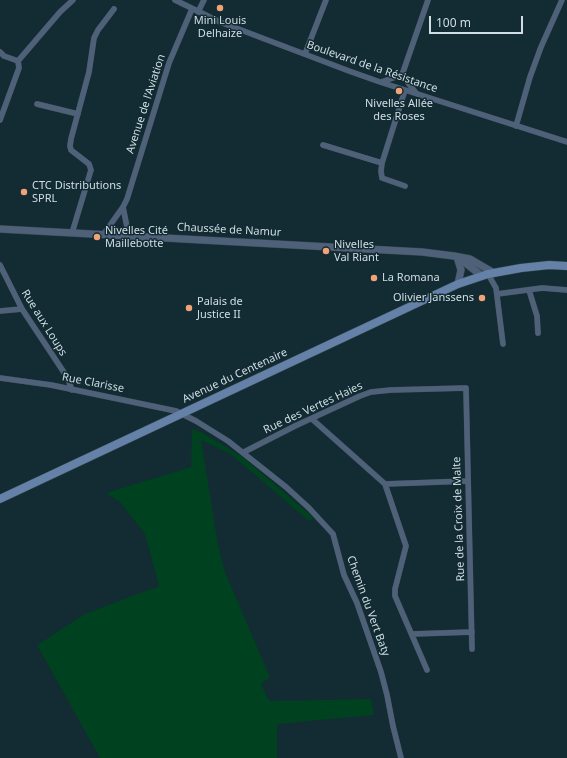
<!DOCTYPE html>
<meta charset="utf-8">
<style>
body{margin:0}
#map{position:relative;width:567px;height:758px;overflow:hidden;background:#132b33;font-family:"Noto Sans",sans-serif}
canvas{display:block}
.scale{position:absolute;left:429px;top:16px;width:94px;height:18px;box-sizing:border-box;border:2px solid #d0dee4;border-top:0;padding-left:5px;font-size:12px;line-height:14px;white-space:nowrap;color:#d0dee4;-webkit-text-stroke:3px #132b33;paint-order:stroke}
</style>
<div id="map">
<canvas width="567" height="758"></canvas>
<div class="scale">100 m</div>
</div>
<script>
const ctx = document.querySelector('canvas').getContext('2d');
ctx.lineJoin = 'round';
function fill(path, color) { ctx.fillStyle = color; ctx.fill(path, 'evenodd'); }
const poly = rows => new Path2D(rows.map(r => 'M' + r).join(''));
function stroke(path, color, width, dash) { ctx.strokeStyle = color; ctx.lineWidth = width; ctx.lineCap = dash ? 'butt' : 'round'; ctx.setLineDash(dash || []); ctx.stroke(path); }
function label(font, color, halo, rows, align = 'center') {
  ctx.font = font + ' "Noto Sans",sans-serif'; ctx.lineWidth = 3; ctx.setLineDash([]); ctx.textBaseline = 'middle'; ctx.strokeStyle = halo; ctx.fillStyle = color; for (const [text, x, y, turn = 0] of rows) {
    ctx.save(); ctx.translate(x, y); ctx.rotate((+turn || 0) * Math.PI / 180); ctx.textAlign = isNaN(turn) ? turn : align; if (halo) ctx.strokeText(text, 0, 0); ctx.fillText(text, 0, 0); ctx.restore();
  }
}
const green = poly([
 [192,429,203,433,244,458,314,518,309,521,232,455,201,440,218,545,225,572,270,677,261,684,269,701,371,699,374,715,277,724,277,758,100,758,37,645,85,614,159,586,145,534,120,502,106,493,191,467]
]);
const minor = poly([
 [175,0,220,22,349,71,380,82,567,142],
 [198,12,204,0],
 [0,52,4,56,18,61],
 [305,54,326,0],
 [402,75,428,0],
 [381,82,402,75,416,93],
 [405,90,382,163,381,171,382,178,405,186],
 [37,104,78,114],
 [0,120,19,68,18,61,60,12,73,0],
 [516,126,530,77,541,47,562,0],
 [323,145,382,163],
 [123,207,129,237],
 [72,233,91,170,89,164,71,150,70,146,71,139,89,72,94,38,98,30,114,9],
 [103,235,123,207,127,199,169,63,192,9],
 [0,265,22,309,67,377,72,390],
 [488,274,496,288,503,344],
 [529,290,537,316,538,333],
 [497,294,542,288,567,290],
 [0,311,22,309],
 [0,378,51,385,176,411,196,421,228,441,286,487,309,508,333,534,344,575,357,603,381,672,387,695,393,726,401,758],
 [312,419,385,484,406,546,395,589,395,596,427,670],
 [244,452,295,426,360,396,371,392,391,390,466,388,472,649],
 [385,484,468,481],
 [412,634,472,632]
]);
const tertiary = poly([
 [0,229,422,252,454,256,470,259,494,273],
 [457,257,461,270,458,284],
 [459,258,482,276]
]);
const secondary = poly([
 [0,499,458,284,488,274,521,268,549,265,567,266]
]);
const markers = [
 [220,8,4,"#efa377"],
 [399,91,4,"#efa377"],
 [24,192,4,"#efa377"],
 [97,237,4,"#efa377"],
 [326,251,4,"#efa377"],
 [374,278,4,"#efa377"],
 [482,298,4,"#efa377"],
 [189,308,4,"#efa377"]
];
const poiNames = [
 ["Mini Louis",220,21,"center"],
 ["Delhaize",220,34,"center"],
 ["Nivelles Allée",399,104,"center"],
 ["des Roses",399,117,"center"],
 ["CTC Distributions",32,186],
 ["SPRL",32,199],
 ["Nivelles Cité",105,231],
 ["Maillebotte",105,244],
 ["Nivelles",334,245],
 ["Val Riant",334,258],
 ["La Romana",382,278],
 ["Olivier Janssens",474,298,"right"],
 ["Palais de",197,302],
 ["Justice II",197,315]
];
const streetNames = [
 ["Boulevard de la Résistance",372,67,19],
 ["Avenue de l'Aviation",146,104,-72],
 ["Chaussée de Namur",229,230,3],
 ["Rue aux Loups",44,323,58],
 ["Avenue du Centenaire",235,376,-25],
 ["Rue Clarisse",93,383,11],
 ["Rue des Vertes Haies",313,408,-25],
 ["Rue de la Croix de Malte",459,519,-92],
 ["Chemin du Vert Baty",368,606,70]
];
fill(green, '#00411f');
stroke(minor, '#31484f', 6);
stroke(tertiary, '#31484f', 8);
stroke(secondary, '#31484f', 9);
stroke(minor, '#4f6179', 5.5);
stroke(tertiary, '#4f6179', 7);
stroke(secondary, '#6581a8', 8);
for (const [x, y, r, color] of markers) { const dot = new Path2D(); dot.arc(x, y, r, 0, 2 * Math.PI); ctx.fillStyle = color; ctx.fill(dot); stroke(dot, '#132b33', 1.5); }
label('11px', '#d0dee4', '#132b33', poiNames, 'left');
label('11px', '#d0dee4', '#132b33', streetNames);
</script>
